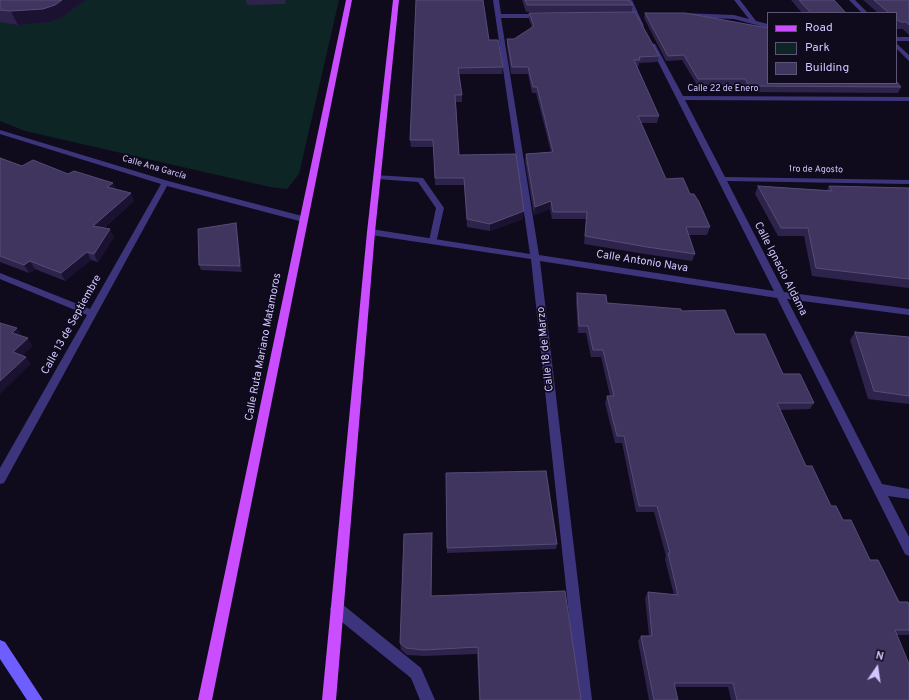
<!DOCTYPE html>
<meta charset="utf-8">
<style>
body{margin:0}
#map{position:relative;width:909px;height:700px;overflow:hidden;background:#0f0b1c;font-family:Overpass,sans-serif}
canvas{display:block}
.legend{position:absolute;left:767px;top:12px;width:130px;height:72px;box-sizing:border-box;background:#0f0b1c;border:1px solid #5d5677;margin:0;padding:5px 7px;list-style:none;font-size:12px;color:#d1c6ff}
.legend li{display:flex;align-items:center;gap:8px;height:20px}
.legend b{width:20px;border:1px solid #5d5677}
.north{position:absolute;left:857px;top:648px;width:40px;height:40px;-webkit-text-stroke:3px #0f0b1c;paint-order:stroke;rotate:13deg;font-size:11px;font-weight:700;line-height:16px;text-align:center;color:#d1c6ff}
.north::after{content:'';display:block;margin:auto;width:14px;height:18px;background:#d1c6ff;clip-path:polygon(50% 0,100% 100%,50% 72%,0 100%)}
</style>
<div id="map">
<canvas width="909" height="700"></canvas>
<ul class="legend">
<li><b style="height:5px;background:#ca4dff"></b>Road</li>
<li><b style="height:11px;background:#0e2526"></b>Park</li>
<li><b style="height:11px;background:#40355e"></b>Building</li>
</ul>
<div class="north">N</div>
</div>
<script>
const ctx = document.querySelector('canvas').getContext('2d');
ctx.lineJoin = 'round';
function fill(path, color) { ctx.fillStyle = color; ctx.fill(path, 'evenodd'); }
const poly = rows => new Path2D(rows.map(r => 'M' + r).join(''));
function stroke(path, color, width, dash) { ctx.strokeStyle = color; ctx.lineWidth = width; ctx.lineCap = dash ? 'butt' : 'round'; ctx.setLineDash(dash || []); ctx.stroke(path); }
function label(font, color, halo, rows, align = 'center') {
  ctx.font = font + ' Overpass,sans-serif'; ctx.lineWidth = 3.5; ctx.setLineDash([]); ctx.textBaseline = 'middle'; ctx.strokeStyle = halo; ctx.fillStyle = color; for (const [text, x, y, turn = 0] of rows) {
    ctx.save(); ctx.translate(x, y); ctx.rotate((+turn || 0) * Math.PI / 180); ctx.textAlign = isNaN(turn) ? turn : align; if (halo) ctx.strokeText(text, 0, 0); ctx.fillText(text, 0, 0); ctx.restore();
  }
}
const green = poly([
 [0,0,339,0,299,174,287,189,270,187,25,131,0,121]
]);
const service = poly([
 [374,175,423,178,444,208,436,243,430,243,429,241,436,208,418,182,377,179,373,177,374,175],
 [337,602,342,604,421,668,435,700,420,700,411,678,332,614,330,609,332,604,337,602]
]);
const minor = poly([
 [493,0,499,0,501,14,541,14,544,16,541,18,501,18,539,255,774,291,649,44,650,43,655,44,683,96,909,97,909,101,685,100,725,177,909,180,909,184,727,181,784,292,909,309,909,315,787,299,882,484,909,489,909,499,888,496,909,537,909,556,905,554,777,298,540,261,592,700,578,700,531,259,371,235,367,232,371,229,530,254,493,0],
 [626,0,632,0,644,26,639,25,626,0],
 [734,0,740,0,756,21,768,24,768,28,734,19,683,17,680,15,683,13,734,15,749,19,734,0],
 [849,0,855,0,868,13,862,13,849,0],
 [896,37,909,37,909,41,896,41,896,37],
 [896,43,909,55,909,61,896,48,896,43],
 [0,130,168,181,306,217,307,219,303,222,167,186,4,483,0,484,0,468,87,315,0,279,0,273,90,309,161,184,0,134,0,130]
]);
const secondary = poly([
 [0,640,5,642,43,700,27,700,0,659,0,640]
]);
const primary = poly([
 [346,0,352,0,212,700,198,700,346,0],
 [393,0,399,0,375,232,336,700,322,700,367,232,393,0]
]);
const wall = poly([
 [0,0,86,0,61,18,49,22,18,25,0,22],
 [246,0,286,0,285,4,247,5],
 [416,0,489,40,503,67,502,74,459,74,462,95,462,102,456,102,459,155,523,219,490,231,467,227,464,185,435,185,434,147,411,147,410,140],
 [522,0,628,0,633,5,631,12,659,56,657,62,639,63,639,66,637,66,659,116,657,123,641,123,666,179,690,194,710,227,707,235,688,235,695,254,692,261,645,254,584,244,586,219,552,219,550,209,534,215,525,161,526,154,551,152,536,93,532,93,528,74,511,74,507,46,507,39,514,39,532,28,529,19,529,13,613,12,526,12],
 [791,0,834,0,846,13,802,13],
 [863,0,909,0,909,35,903,29,897,29,896,28,896,13,878,13],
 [645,13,901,87,898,93,747,92,743,85,697,85,682,60,666,61,644,18],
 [0,158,22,166,113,183,116,190,134,201,104,228,114,237,98,262,91,260,65,281,35,269,29,273,0,262],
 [758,186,827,190,829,186,909,188,909,288,812,276,804,236,778,236,755,194],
 [236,223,237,228,242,272,201,270,199,265],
 [577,293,607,303,681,311,735,334,783,374,814,403,810,409,780,410,806,466,831,506,843,520,899,602,909,605,909,635,897,635,909,700,731,700,728,687,675,687,678,700,649,700,638,641,641,636,649,636,645,598,648,592,674,595,665,559,666,556,654,512,636,512,622,443,615,443,605,403,607,396,610,396,601,357,591,357,586,333,578,333,576,300],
 [855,332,909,337,909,404,868,399,850,340],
 [446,473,557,544,556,549,447,553],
 [432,533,432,541,431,596,581,700,479,700,477,654,424,656,407,655,401,650,400,643]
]);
const shadedWall = poly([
 [62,0,86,0,61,18,49,22,18,25,11,11],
 [113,183,117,191,107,187],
 [131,193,134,201,97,234,93,226],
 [551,201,550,209,534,215,535,207],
 [524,211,523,219,490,231,490,224],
 [236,223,237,228,242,272,240,266],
 [110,229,114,237,98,262,94,254],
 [87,252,91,260,65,281,61,273],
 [30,261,35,269,29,273,24,265],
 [17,328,22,336,17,340,12,333],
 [28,338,33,346,19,359,13,352],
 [26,357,31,364,0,394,0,381]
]);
const building = poly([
 [0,0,62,0,55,5,43,9,11,11,0,10,0,0],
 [416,0,483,0,489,40,498,40,503,67,458,68,462,95,455,95,459,155,516,154,524,211,490,224,467,219,464,178,435,178,433,140,410,140,416,0],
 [525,0,628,0,633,5,527,5,525,0],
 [799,0,834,0,846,13,811,13,799,0],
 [874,0,909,0,909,25,906,22,901,22,896,19,896,13,889,13,874,0],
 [635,12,659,56,639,57,640,60,634,60,659,116,638,116,666,179,683,178,690,194,694,194,699,202,710,227,686,227,695,254,647,247,585,236,587,212,553,212,551,201,535,207,526,154,553,152,537,87,533,87,528,67,512,67,507,39,514,39,534,26,529,13,635,12],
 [645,13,685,13,768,28,768,83,896,83,896,81,901,87,749,86,745,79,698,79,684,55,668,56,645,13],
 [0,158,22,166,33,160,68,174,74,171,113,183,107,187,131,193,93,226,110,229,94,254,87,252,61,273,30,261,24,265,0,256,0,158],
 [758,186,832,191,829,186,909,188,909,279,816,268,808,228,781,228,758,186],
 [236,223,240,266,199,265,198,229,236,223],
 [577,293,606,295,607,303,681,309,681,311,725,310,735,334,765,334,783,374,800,374,814,403,777,403,806,466,812,466,831,506,836,506,843,520,851,520,870,560,878,560,899,602,908,602,909,605,909,630,895,630,909,664,909,700,737,700,733,683,674,683,678,700,654,700,641,636,652,636,648,592,678,595,668,553,670,553,657,506,639,506,624,436,617,436,607,396,614,396,603,350,593,350,588,326,579,326,577,293],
 [0,323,17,328,12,333,28,338,13,352,26,357,0,381,0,323],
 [855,332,909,337,909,396,874,391,855,332],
 [546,471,557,544,447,548,446,473,546,471],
 [432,533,431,596,565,591,581,700,480,700,478,647,423,650,406,648,400,643,404,534,432,533]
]);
const farStreetnames = [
 ["Calle 22 de Enero",723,89],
 ["Calle Ana García",154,168,16],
 ["1ro de Agosto",816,170,1]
];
const streetNames = [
 ["Calle Antonio Nava",642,262,9],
 ["Calle Ignacio Aldama",780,269,63],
 ["Calle 13 de Septiembre",72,325,-61],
 ["Calle Ruta Mariano Matamoros",264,347,-79],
 ["Calle 18 de Marzo",546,349,-96]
];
fill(green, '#0e2526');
fill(service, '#3d357c');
fill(minor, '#3d357c');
fill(secondary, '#6e5dff');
fill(primary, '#ca4dff');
fill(wall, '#2e234b');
fill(shadedWall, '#1a1230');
fill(building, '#40355e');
stroke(building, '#564c77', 1);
label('9px', '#d1c6ff', '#0f0b1c', farStreetnames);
label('11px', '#d1c6ff', '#0f0b1c', streetNames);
</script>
